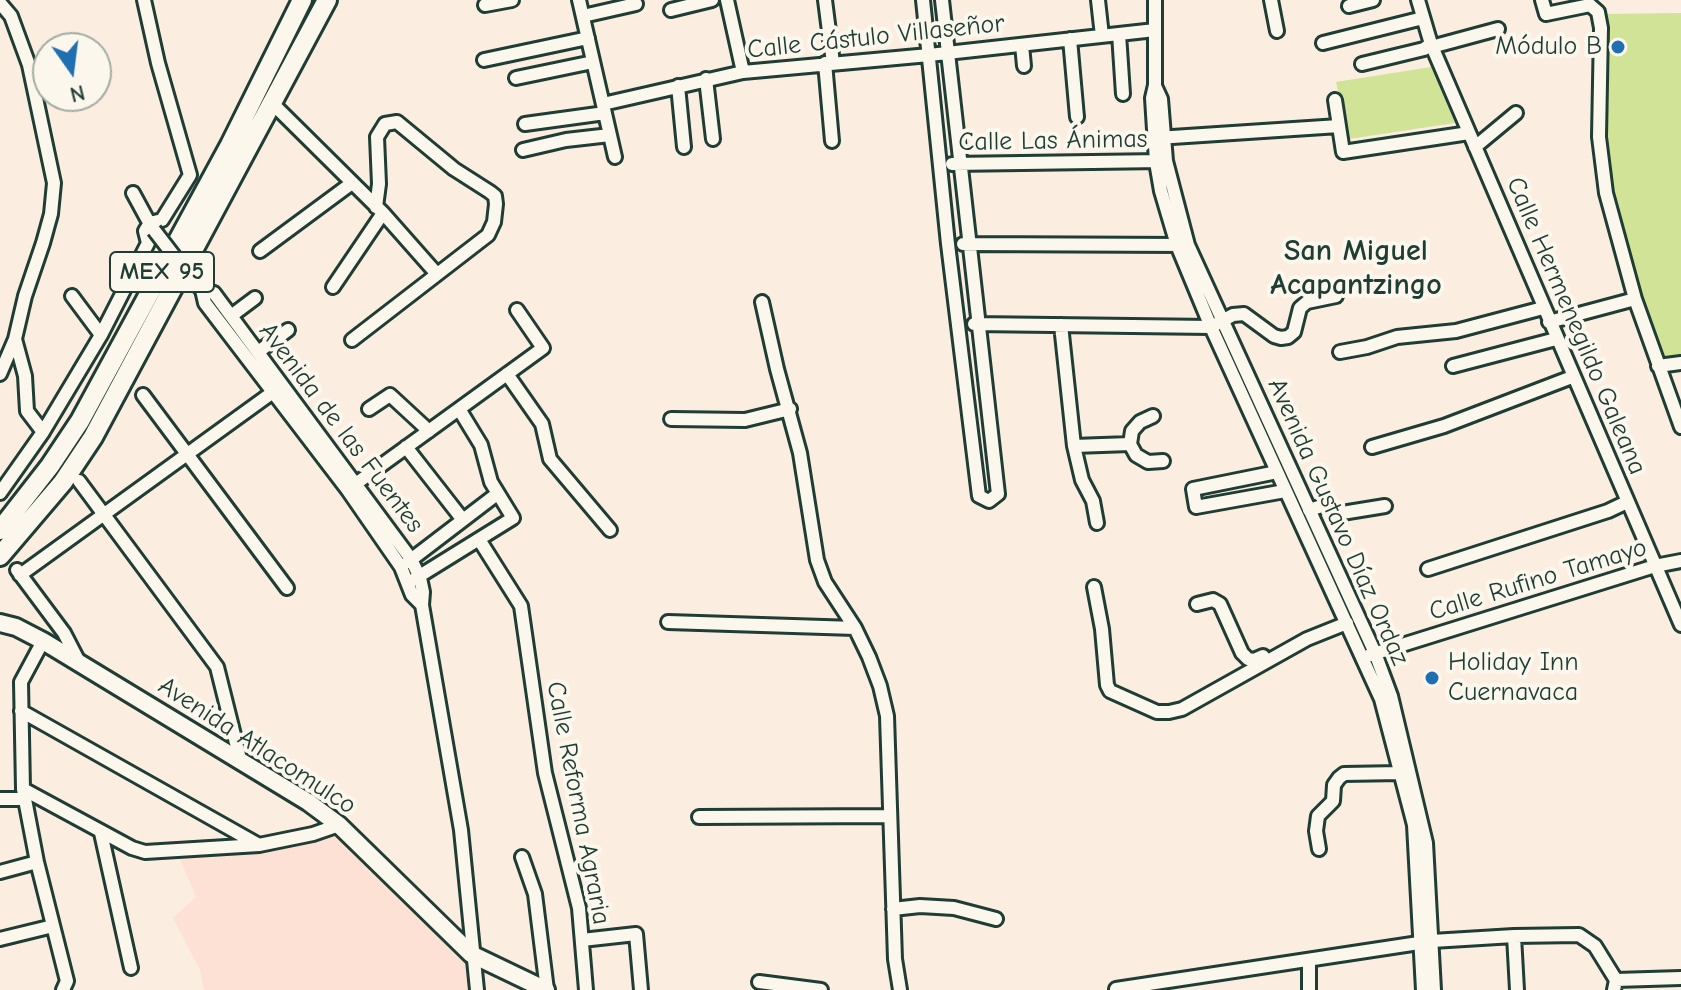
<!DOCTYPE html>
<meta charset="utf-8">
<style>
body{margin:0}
#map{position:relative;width:1681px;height:990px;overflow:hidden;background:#fcede1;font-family:"Comic Neue",sans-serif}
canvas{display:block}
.north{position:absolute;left:32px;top:32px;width:80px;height:80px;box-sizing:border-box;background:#fbf7ec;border:2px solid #a3ada2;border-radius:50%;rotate:166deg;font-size:22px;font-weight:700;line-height:32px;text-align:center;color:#1f3d34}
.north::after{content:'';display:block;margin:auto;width:28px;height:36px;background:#1f6fb2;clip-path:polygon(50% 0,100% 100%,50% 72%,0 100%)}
</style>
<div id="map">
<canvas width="1681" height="990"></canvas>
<div class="north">N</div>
</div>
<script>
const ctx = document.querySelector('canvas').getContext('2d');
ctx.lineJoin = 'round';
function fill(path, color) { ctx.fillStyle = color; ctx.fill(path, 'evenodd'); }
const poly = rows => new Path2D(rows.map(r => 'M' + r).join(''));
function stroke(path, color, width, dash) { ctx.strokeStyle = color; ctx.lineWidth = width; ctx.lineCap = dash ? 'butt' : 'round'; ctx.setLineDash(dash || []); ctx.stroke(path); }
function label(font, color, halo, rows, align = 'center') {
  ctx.font = font + ' "Comic Neue",sans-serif'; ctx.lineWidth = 8; ctx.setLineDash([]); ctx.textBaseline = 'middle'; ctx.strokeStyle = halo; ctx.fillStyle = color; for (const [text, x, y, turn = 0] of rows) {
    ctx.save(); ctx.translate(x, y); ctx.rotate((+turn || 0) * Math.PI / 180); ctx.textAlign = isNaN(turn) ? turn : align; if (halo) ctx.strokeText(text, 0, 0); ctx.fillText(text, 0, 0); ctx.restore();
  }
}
const built = poly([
 [340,827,465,948,472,990,204,990,200,970,173,918,196,897,178,855]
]);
const green = poly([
 [1681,13,1681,359,1657,363,1615,223,1601,141,1606,115,1602,14],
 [1431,67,1455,123,1349,139,1336,82]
]);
const minor = poly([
 [579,0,615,157],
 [727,0,743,72],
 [825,0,833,63],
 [923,0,948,244,979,496,989,501,998,494,942,0],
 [1098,0,1102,36],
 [1155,0,1155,85,1152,98,1156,162,1161,191,1177,245,1211,327,1381,699,1414,825,1423,990],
 [1271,0,1277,31],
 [1418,0,1431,44,1681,625],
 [1542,0,1546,14,1590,5,1598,12,1601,28,1599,137,1606,193,1635,299,1681,427],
 [0,3,11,16,29,65,54,183,51,214,43,243,25,296,15,339,0,374],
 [485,5,512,0],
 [1349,6,1373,0],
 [671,10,712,0],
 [583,16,636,4],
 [1119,34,1123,94],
 [1070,39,1077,117],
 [1323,43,1423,18],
 [1431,44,1435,46,1498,29],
 [1022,45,1024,66],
 [484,60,588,38],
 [825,63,832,141],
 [1362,64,1424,49,1431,44],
 [516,78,593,62],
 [706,79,713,139],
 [678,86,684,147],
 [1155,86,1161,99,1166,161,1188,245,1375,653,1391,696,1426,843,1434,990],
 [1335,100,1343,152,1469,133],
 [273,104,383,213,436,273],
 [603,104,743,72,929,55,1155,30],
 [525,124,605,113],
 [1157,138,1339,126],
 [1475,147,1516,113],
 [523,150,566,140,610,135],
 [952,164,1162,161],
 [133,193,152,228],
 [963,244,1185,245],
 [260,251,352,183],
 [194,282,202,290,214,293,411,559,420,578,423,592,422,605,461,830,477,990],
 [333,287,383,213],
 [202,290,205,303,347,489,401,567,412,595,422,605],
 [72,296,101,335],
 [762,302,777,369,800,453,817,560,825,582,855,628,869,657,880,686,887,716,895,959,900,990],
 [231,316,255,298],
 [1549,322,1635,299],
 [974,324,1211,327,1233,315,1244,314,1274,336,1281,338,1288,337,1294,332,1300,308,1307,302,1336,296],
 [1061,325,1074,446,1082,480,1093,501,1097,523],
 [15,339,25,376,27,411,43,432],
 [352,340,488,235,494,222,496,204,495,196,490,192,454,169,397,122,385,124,377,137,379,184,376,207],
 [258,352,288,330],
 [1340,352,1367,347,1397,337,1456,331,1543,308],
 [1453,366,1556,339],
 [1658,366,1681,363],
 [507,374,542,424,550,459,610,530],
 [143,395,287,588],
 [369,409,390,395,429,431],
 [1153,416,1140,422,1132,431,1130,444,1136,455,1148,462,1163,461],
 [671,419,745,420,790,409],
 [1074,446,1130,444],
 [406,447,463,520],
 [1372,447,1444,426,1572,377],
 [1277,472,1193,489,1196,507,1285,491],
 [79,481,217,667,240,759],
 [350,488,543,348,517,310],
 [0,493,43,432,101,335,148,243,145,231,150,223,162,220,190,175,158,63,144,0],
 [1309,510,1325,505,1342,513,1385,506],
 [480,541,521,606,545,773,579,908,586,990],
 [408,562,497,494],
 [1428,569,1608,511,1627,502],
 [17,570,64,633,79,662],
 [20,575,280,387],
 [413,580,513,518,491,482,481,445,459,409],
 [1094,587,1102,629,1107,685,1110,691,1157,712,1169,712,1182,709,1307,639,1347,623],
 [1197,604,1213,600,1220,604,1242,653,1248,659,1254,660,1263,656],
 [668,622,855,628],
 [43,641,21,682,23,789,37,862,67,981,63,990],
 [1370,655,1655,566,1681,561],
 [21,711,259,845],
 [23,789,132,848,145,852,259,845,313,834,339,825],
 [0,799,24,799],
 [699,817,889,816],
 [101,833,131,968],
 [1319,849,1316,831,1318,816,1333,801,1334,785,1339,778,1344,774,1400,773],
 [522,857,535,894,547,990],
 [0,872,37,862],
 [893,909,920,906,954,908,996,919],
 [1514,936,1517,990],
 [0,939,53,926],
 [582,940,636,934,641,990],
 [1616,980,1681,978],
 [759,982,821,990],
 [1116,989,1432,941,1514,936,1579,935,1595,946,1616,980,1614,990],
 [1309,990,1309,960]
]);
const major = poly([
 [0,623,16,627,43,641,308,802,339,825,471,954,546,990]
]);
const highway = poly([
 [0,530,50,466,80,421,230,145,302,0],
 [0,556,63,482,93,437,327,0]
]);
const minorBridge = poly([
 [154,230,194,282]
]);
const markers = [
 [1618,47,8,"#1f6fb2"],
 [1432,678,8,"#1f6fb2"]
];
const shields = [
 [162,272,104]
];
const shieldNames = [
 ["MEX 95",162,272]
];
const streetNames = [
 ["Calle Cástulo Villaseñor",876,37,-6],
 ["Calle Las Ánimas",1053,141,-1],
 ["Calle Hermenegildo Galeana",1576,326,67],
 ["Avenida de las Fuentes",341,428,53],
 ["Avenida Gustavo Díaz Ordaz",1338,522,66],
 ["Calle Rufino Tamayo",1538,580,-17],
 ["Avenida Atlacomulco",257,746,33],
 ["Calle Reforma Agraria",578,803,79]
];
const poiNames = [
 ["Módulo B",1602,47],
 ["Holiday Inn",1448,663,"left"],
 ["Cuernavaca",1448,693,"left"]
];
const quarterNames = [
 ["San Miguel",1356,252],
 ["Acapantzingo",1356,286]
];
fill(built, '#fde1d4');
fill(green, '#d0e397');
stroke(minor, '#1f3d34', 18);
stroke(major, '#1f3d34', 22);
stroke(highway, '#1f3d34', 24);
stroke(minor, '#fbf7ec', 12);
stroke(major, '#fbf7ec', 16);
stroke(highway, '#fbf7ec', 18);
stroke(minorBridge, '#1f3d34', 18, []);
stroke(minorBridge, '#fbf7ec', 12);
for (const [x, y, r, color] of markers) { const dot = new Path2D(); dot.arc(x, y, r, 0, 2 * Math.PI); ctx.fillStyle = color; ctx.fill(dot); stroke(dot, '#fbf7ec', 3); }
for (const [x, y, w] of shields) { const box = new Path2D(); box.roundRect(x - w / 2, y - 20, w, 40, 6); ctx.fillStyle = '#fbf7ec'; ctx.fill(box); stroke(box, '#1f3d34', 2); }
label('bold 24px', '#1f3d34', null, shieldNames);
label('26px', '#1f3d34', '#fbf7ec', streetNames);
label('26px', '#1f3d34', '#fbf7ec', poiNames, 'right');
label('bold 30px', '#1f3d34', '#fbf7ec', quarterNames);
</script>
